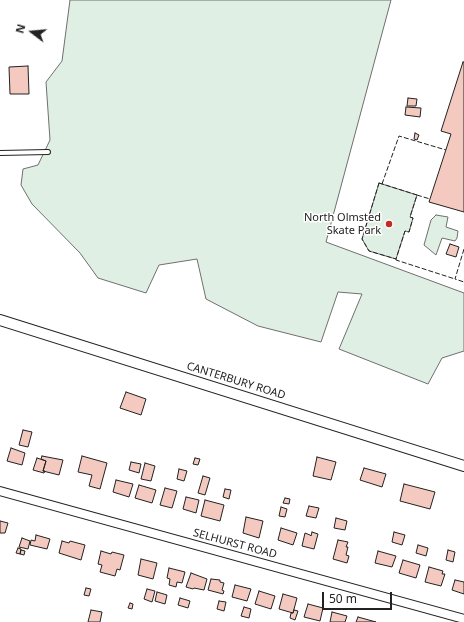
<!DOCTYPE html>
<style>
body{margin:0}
#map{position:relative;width:464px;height:622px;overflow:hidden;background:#fff;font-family:"Noto Sans",sans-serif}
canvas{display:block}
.north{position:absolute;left:12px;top:12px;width:40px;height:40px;-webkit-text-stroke:3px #fff;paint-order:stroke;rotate:286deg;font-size:11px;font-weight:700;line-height:16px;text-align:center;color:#222}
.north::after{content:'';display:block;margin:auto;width:14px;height:18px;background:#222;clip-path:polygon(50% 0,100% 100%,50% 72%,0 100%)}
.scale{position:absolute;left:322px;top:592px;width:70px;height:18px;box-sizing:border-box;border:2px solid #222;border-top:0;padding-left:5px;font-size:12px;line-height:14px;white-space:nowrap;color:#222;-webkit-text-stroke:3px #fff;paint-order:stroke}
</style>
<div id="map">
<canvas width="464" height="622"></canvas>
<div class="north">N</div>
<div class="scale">50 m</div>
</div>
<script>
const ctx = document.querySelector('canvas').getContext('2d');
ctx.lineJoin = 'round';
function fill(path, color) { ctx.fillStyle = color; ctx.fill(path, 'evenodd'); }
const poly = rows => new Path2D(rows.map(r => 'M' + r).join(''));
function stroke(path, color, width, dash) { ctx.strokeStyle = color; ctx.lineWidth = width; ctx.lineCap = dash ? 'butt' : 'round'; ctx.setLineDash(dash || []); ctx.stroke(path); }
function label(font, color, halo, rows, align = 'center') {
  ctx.font = font + ' "Noto Sans",sans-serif'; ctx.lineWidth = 3; ctx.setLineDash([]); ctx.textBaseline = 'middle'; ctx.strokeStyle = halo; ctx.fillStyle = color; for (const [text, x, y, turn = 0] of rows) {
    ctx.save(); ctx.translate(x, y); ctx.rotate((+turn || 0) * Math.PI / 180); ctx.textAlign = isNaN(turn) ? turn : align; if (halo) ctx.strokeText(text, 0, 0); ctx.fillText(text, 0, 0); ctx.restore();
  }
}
const green = poly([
 [70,0,391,0,326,242,464,293,464,351,442,358,428,384,339,349,362,294,338,292,321,342,258,326,206,299,197,259,159,265,146,293,98,278,80,253,32,204,21,185,23,169,38,165,50,140,46,82,62,61,70,0],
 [379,183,417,195,410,217,413,218,409,232,405,231,396,259,369,251,362,239,379,183],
 [436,215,448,217,446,227,458,231,457,238,455,241,442,238,436,255,424,245,431,220,436,215]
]);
const building = poly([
 [463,62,464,62,464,212,429,202,451,134,441,131,463,62],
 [28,66,29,94,10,94,9,67,28,66],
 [408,98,417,99,416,106,407,106,408,98],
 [406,107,421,108,420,117,405,115,406,107],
 [415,133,419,135,417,140,414,139,415,133],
 [450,244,459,247,456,257,446,254,450,244],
 [126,392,146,399,141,415,120,408,126,392],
 [23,430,32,432,28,447,19,445,23,430],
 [11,448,25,453,22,465,7,461,11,448],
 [42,456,63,460,59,475,43,471,46,461,41,459,42,456],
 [82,456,107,463,100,489,89,486,92,475,78,472,82,456],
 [317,457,336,462,331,480,313,476,317,457],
 [37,458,46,461,43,471,45,471,44,473,33,470,37,458],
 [195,458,200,459,198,465,193,464,195,458],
 [131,462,141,464,139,473,129,470,131,462],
 [145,463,155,466,151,481,141,479,145,463],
 [364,468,386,474,382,487,360,480,364,468],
 [179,469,187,471,184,481,177,479,179,469],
 [203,476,210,478,205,495,198,493,203,476],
 [116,480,133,484,129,497,113,492,116,480],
 [404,484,435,492,430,509,400,501,404,484],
 [139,485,156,490,152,503,135,498,139,485],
 [165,488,177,491,172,508,160,505,165,488],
 [225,489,231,490,229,499,223,497,225,489],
 [186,497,199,500,196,513,183,509,186,497],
 [285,498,290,499,289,504,283,503,285,498],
 [205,500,224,505,220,521,201,516,205,500],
 [309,506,319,508,316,518,306,516,309,506],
 [281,507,287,509,285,517,279,516,281,507],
 [246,517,263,521,259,538,243,533,246,517],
 [336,518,347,521,345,530,334,528,336,518],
 [0,521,8,523,5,533,0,533,0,521],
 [281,528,297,533,293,545,278,540,281,528],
 [312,532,318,534,314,549,302,546,305,533,310,535,311,536,312,532],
 [394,532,405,535,402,545,392,542,394,532],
 [36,535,50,539,47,549,30,545,31,540,35,541,36,535],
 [22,538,30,541,28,549,19,547,22,538],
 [338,540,348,542,346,547,348,547,346,555,349,556,347,563,333,559,338,540],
 [62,541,69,543,70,541,85,545,81,560,59,553,62,541],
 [418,545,428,548,426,556,416,553,418,545],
 [18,548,21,549,20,554,16,553,18,548],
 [21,550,25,551,24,555,20,554,21,550],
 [448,550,455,552,453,562,446,560,448,550],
 [101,551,111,554,112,552,124,555,120,570,117,569,115,576,100,572,102,565,98,564,101,551],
 [378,551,396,556,392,567,375,563,378,551],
 [141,559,157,563,153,579,138,575,141,559],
 [403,560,420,565,416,578,399,573,403,560],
 [429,567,443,571,442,574,445,574,441,586,425,582,429,567],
 [169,568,185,572,182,583,177,582,176,587,169,585,170,579,167,578,169,568],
 [191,573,207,579,204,590,194,588,193,589,186,587,191,573],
 [211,579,220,580,220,582,224,583,222,590,224,591,223,594,208,590,211,579],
 [455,580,464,582,464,594,452,590,455,580],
 [235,585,251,589,247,601,232,597,235,585],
 [86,588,91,589,89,596,84,595,86,588],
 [147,589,155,591,152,602,144,599,147,589],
 [259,591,275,596,271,609,255,604,259,591],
 [157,592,167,595,165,604,155,601,157,592],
 [283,594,297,598,293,613,279,609,283,594],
 [180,598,190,601,188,608,178,605,180,598],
 [219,601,226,602,224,611,217,609,219,601],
 [130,603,133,604,132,609,128,608,130,603],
 [308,604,323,608,320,621,304,617,308,604],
 [244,607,251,609,249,618,241,616,244,607],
 [91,610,102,612,100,622,88,622,91,610],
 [294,610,298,611,295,620,290,618,291,613,293,613,294,610],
 [332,612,347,616,345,622,330,622,332,612],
 [358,617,376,622,356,622,358,617]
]);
const service = poly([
 [0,153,48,152]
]);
const minor = poly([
 [0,491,464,619]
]);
const tertiary = poly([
 [0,320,464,466]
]);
const fence = poly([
 [379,183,417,195,410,217,413,218,409,232,405,231,396,259,369,251,362,239,379,183],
 [382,184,399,136,446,150],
 [417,195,430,199],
 [464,249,455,279,464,282],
 [396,259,396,260,455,279]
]);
const markers = [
 [389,224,4,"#c62828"]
];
const poiNames = [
 ["North Olmsted",381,218],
 ["Skate Park",381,231]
];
const streetNames = [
 ["CANTERBURY ROAD",236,381,17],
 ["SELHURST ROAD",235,544,15]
];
fill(green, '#e0efe3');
stroke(green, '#6f6f6f', 1);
fill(building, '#f3c9c0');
stroke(building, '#222', 1);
stroke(service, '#222', 6);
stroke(minor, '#222', 10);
stroke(tertiary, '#222', 12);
stroke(service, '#fff', 4);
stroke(minor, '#fff', 8);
stroke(tertiary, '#fff', 10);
stroke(fence, '#222', 1, [5, 2]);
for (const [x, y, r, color] of markers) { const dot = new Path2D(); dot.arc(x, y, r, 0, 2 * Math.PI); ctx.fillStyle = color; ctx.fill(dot); stroke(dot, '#fff', 1.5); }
label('11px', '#222', '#fff', poiNames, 'right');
label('11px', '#222', '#fff', streetNames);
</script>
